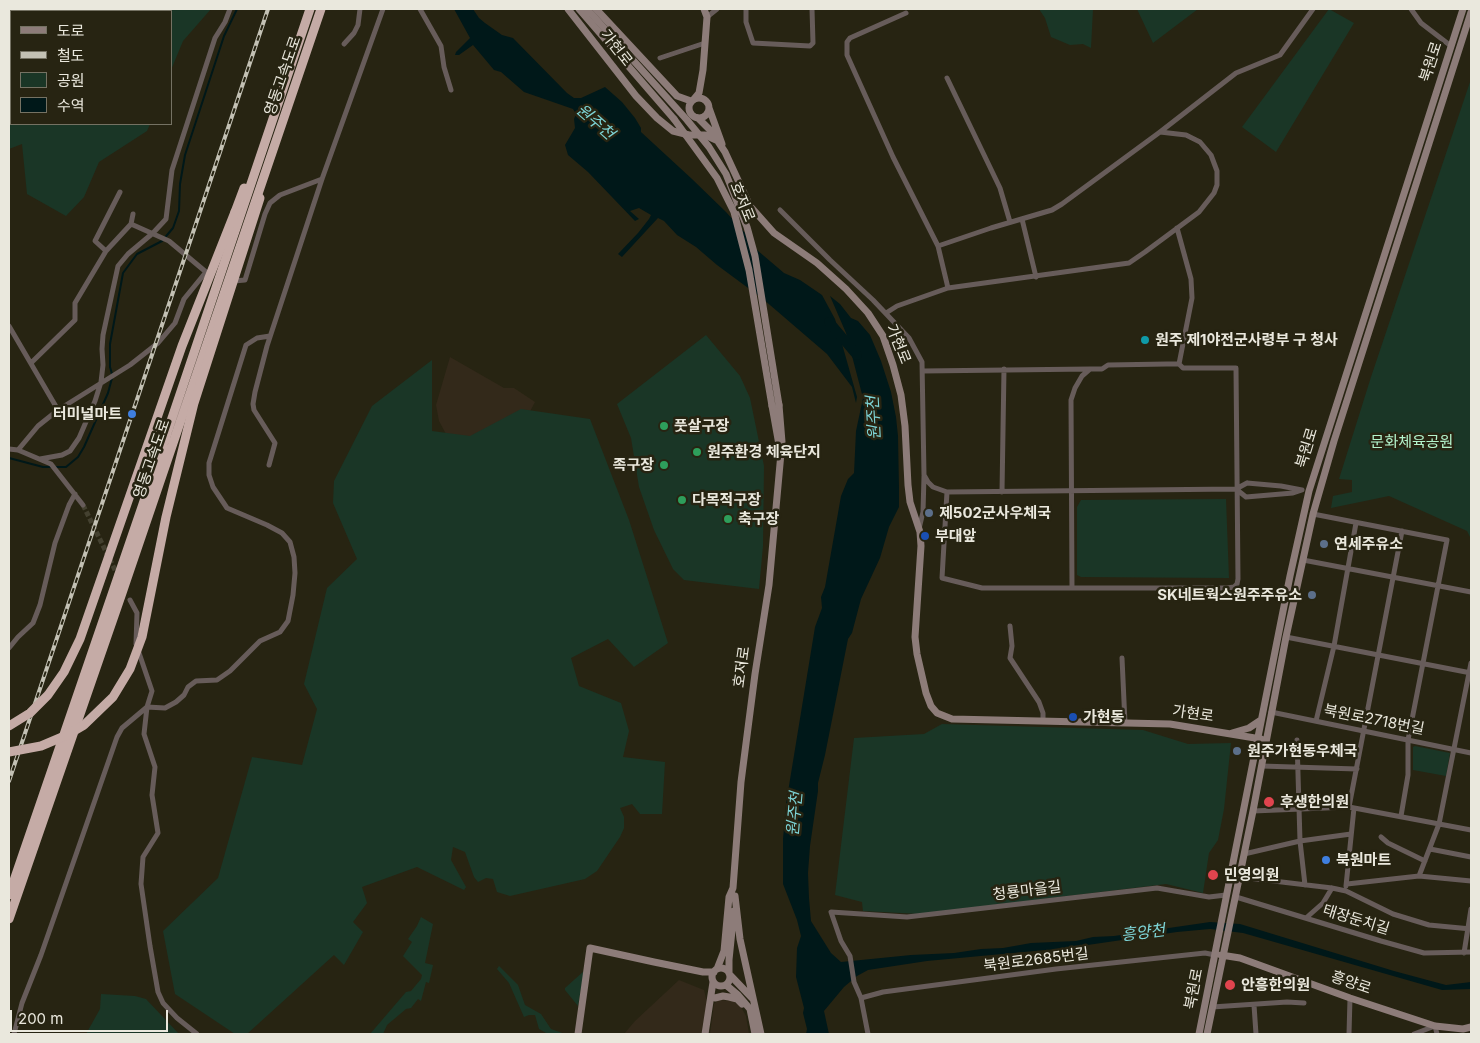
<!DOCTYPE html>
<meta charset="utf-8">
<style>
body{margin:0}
#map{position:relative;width:1480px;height:1043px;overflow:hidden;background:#272412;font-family:Inter,"Noto Sans KR",sans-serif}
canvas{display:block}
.frame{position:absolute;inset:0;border:10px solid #eae8dd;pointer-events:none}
.legend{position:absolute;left:10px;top:10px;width:162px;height:115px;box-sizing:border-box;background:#272412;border:1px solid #757263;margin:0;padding:6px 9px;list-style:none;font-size:15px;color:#eae8dd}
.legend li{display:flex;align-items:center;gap:10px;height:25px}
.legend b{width:25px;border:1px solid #757263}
.scale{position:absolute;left:10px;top:1010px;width:158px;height:22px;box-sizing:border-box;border:2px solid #eae8dd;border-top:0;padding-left:6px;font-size:15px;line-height:18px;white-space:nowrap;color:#eae8dd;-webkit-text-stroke:4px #272412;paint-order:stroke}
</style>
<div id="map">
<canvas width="1480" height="1043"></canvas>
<div class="frame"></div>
<ul class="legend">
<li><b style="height:6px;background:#8d7c79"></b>도로</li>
<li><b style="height:6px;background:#c3c1b4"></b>철도</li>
<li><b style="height:14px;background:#1a3626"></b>공원</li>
<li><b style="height:14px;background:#001819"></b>수역</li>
</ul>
<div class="scale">200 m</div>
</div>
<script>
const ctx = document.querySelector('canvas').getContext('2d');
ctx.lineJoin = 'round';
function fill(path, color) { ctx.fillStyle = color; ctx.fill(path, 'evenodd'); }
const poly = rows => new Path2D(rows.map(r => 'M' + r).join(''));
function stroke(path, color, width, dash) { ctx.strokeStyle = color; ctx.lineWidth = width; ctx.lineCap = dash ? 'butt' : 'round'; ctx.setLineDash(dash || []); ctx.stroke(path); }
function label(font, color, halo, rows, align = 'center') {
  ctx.font = font + ' Inter,"Noto Sans KR",sans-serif'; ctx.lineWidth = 5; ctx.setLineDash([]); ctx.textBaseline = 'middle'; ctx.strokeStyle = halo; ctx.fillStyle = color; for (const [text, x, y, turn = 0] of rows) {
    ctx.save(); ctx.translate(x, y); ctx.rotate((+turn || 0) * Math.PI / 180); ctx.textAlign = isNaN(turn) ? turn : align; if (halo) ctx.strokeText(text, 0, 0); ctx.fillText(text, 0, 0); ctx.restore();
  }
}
const industrial = poly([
 [450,357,504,388,514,388,535,402,518,434,520,449,446,434,439,421,436,405],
 [679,980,704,990,707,1002,701,1034,624,1034,635,1021],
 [718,1000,733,1001,741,1007,746,1016,749,1034,710,1034,714,1004]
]);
const green = poly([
 [9,9,16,9,17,11,11,11,11,124,150,124,147,131,99,162,84,197,66,216,27,194,22,144,9,149],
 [91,9,211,9,183,41,171,70,171,11,88,11],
 [1039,9,1093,9,1091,48,1083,44,1070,45,1051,37,1045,18],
 [1137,9,1198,9,1153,43],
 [1329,9,1354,23,1276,152,1242,127],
 [1471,79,1471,539,1467,531,1389,496,1331,508,1333,496,1352,492,1352,480,1339,479,1371,377],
 [706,335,740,376,750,398,764,466,763,546,759,589,684,580,673,569,654,530,639,487,631,438,617,404],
 [432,360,432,431,470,436,521,409,590,419,629,520,668,643,634,667,608,639,571,658,579,686,621,703,629,731,623,757,665,762,662,814,640,814,632,804,620,808,624,817,624,828,620,837,597,871,585,879,510,896,497,892,493,879,486,878,478,882,474,877,465,852,453,847,451,860,466,887,464,890,417,867,362,887,367,903,353,922,363,932,344,965,334,955,247,1034,235,1034,175,994,163,931,218,878,252,757,302,765,317,709,304,684,327,588,357,559,333,503,334,481,372,406],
 [1226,499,1229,578,1081,577,1077,575,1077,507,1081,500],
 [942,724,1143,730,1188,744,1231,743,1224,809,1218,840,1209,853,1203,893,1166,884,920,914,863,911,862,902,835,895,854,738,924,734],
 [1415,746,1450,753,1446,776,1413,770,1413,747],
 [421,917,433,924,425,963,433,965,429,983,426,982,421,1001,418,999,411,1008,406,1009,387,1025,383,1034,370,1034,406,992,411,991,421,979,422,975,403,956,412,942,408,939,417,926],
 [499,966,518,985,525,1005,541,1014,551,1029,565,1034,548,1034,539,1029,535,1015,529,1015,524,1017,509,983,497,969],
 [584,971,578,1006,565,990,565,988],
 [101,994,135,996,146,999,179,1034,86,1034,100,1009]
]);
const water = poly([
 [454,9,473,9,479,18,485,23,502,35,513,38,567,93,574,98,581,98,605,87,622,102,635,118,641,128,641,132,692,179,726,212,747,235,747,240,757,250,784,273,800,280,822,295,835,319,857,397,856,403,852,387,827,354,763,299,717,265,696,247,677,235,664,221,658,218,622,257,618,254,638,233,649,219,651,215,639,208,630,211,639,219,635,221,588,172,568,155,565,145,575,128,574,119,576,114,573,109,524,92,501,72,494,70,473,45,459,55,455,55,456,52,470,38],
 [830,296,840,304,851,318,858,321,870,335,881,361,891,392,896,417,898,436,899,488,899,507,889,527,880,558,861,599,852,633,848,639,825,755,818,783,818,791,810,846,808,873,809,898,811,921,831,953,841,962,911,955,954,953,981,949,1003,948,1031,943,1076,941,1093,937,1114,936,1210,922,1240,924,1394,971,1446,985,1471,982,1471,989,1442,990,1243,933,1210,929,1177,932,1067,948,927,961,868,970,857,976,844,987,824,1011,829,1034,806,1034,807,1029,803,1013,804,1008,796,977,797,948,801,936,797,920,783,884,783,839,786,804,815,627,822,608,821,597,825,587,841,496,848,479,854,473,856,431,863,398,846,333]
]);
const stream = poly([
 [112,374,110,367,110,344,123,273,137,254,162,241,173,228,179,211,180,184,185,155,224,36,237,9],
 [9,458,43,467,66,467,78,457,84,447,108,393,112,378]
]);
const river = poly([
 [829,322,857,355]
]);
const streetTunnel = poly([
 [83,505,118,576]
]);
const street = poly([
 [420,9,441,46,444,67,451,90],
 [746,9,746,22,753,43,810,46,813,43,812,9],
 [1411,9,1421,23,1451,46],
 [906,13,850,38,847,42,847,55,893,157,938,246,948,288],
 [707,17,717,9],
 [344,44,354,33,358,25,360,9],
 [660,58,705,43],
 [947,78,1000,188,1010,222],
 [780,210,830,260,873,300,909,338,922,362,924,475,928,482,933,487,947,492,1236,489],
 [1022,219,1036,277],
 [131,224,169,241,206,272],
 [1177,228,1191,279,1192,298,1179,364],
 [938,246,991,228,1052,210,1062,204,1160,132,1236,73,1280,55,1313,9],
 [106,251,95,241,120,192],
 [234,281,245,280,265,214,270,203,280,195,322,179],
 [886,313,897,306,948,288,1129,263,1145,252,1199,212,1214,193,1217,185,1217,171,1211,155,1200,142,1186,135,1160,132],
 [9,326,58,410],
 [31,363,75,320,75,303,106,251,131,224,133,214],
 [923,371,1090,369],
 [9,449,18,450,51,464,83,505],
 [18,450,38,426,58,410,130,365,158,343,175,323,184,299,206,272,209,273],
 [40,459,62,455,70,451,79,438,95,401,101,382,103,365,102,349,103,335,118,266,128,254,153,233,166,219,172,170,215,38,225,22,230,9],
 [269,465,275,443,254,410,253,404,255,392,267,346,322,179,383,9],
 [1247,483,1281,486,1302,490,1293,493,1246,497,1236,489,1247,483],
 [947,492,942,578,982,588,1227,588,1234,587,1237,584,1238,579,1236,368,1183,368,1179,364,1167,364,1108,365,1102,369,1090,369,1082,376,1075,388,1071,400,1072,588],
 [1002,492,1004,369],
 [1313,514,1447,540,1408,740,1408,775,1401,816],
 [919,529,923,512,924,476],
 [1303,560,1471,592],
 [130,600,137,613,136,644,152,691,147,707,144,734,155,767,152,795,158,833,143,857,141,884,150,946,158,992,163,1003,177,1018,197,1034],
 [1010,626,1012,646,1010,658,1039,702,1043,713,1043,721],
 [1286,637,1471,673],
 [9,648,18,637,33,623,40,605,55,543,69,505,75,494],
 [1122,658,1125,723],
 [1271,712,1471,753],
 [1316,721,1334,646,1356,523],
 [1297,740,1300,841,1305,885],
 [1261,766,1357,769],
 [1349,807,1402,531],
 [1253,811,1349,807,1471,830],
 [1381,837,1388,843,1425,861],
 [1430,849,1471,857],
 [1244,854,1300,841,1351,834],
 [1419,876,1439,824,1471,663],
 [1240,877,1332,888,1346,891,1393,914,1429,925,1471,929],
 [1347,884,1419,876,1471,881],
 [1346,886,1354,808],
 [1236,897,1381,941,1424,953,1471,952],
 [1306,918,1323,903,1332,888],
 [1464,953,1471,909],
 [861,998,883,992,1056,969,1205,953,1215,955],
 [1254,1005,1256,1034],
 [1212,1007,1287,1002,1304,1003],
 [14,1034,22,1003,41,955,117,737,122,728,147,707,165,708,176,702,184,695,188,687,196,681,217,680,230,671,260,641,280,632,288,621,293,595,295,573,294,557,290,542,282,533,267,525,227,508,213,487,209,475,209,463,246,345,257,338,270,336],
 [868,1034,861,998,854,982,850,956,841,941,831,912,907,917,1157,888,1209,897,1226,895],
 [1349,1034,1350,998],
 [1414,1034,1435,1026,1437,1034]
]);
const secondary = poly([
 [568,9,636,96,657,118,673,131,689,135,705,135,716,140],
 [579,9,674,119],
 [596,9,677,96,691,101],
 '689 108a10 10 0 1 1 20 0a10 10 0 1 1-20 0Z',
 [694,99,699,93,703,70,707,17,704,9],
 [709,108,722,144],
 [698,118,711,131,725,152,750,206,774,233,817,263,846,289,868,313,883,336,893,365,901,395,905,426,908,485,910,502,920,532,921,546,915,637,917,654,926,693,931,706,937,713,952,719,1170,724,1261,739],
 [772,406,779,445],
 [1232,733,1249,728,1261,720],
 [735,896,740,939,761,1034],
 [1221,955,1240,958,1350,998,1435,1026,1463,1029,1471,1027],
 '712 977a9 9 0 1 1 18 0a9 9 0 1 1-18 0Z',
 [717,969,724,951,729,897,733,888,741,782,755,674,769,585,782,442,779,405],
 [729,973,729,960,734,911],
 [730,975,752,998],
 [726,985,738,995,750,1009,755,1034],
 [715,998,723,996,729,997,737,999,742,1004],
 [578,1034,590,948,654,962,703,972,714,972],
 [705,1034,713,982],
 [1199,1034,1290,576,1309,491,1463,9],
 [1207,1034,1253,811,1286,637,1313,514,1334,441,1471,12]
]);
const highway = poly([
 [235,212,244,188],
 [9,895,143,504,310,9],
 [9,919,122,593,321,9]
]);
const rail = poly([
 [9,781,268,9]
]);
const secondaryBridge = poly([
 [587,9,687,120,709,147,726,174,747,227,755,256,779,405],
 [674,119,717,178,734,212,749,270,772,406]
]);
const highwayBridge = poly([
 [9,726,30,713,48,695,64,672,80,639,182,346,235,212],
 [9,752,41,746,67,735,84,725,113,697,130,669,142,637,166,517,194,403,260,198]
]);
const markers = [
 [1145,340,5,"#0f9aa8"],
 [132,414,5,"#3f7fe0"],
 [664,426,5,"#2e9e5b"],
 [697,452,5,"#2e9e5b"],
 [664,465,5,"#2e9e5b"],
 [682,500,5,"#2e9e5b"],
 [929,513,5,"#5c6f8a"],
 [728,519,5,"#2e9e5b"],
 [925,536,5,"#1a4fb4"],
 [1324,544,5,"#5c6f8a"],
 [1312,595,5,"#5c6f8a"],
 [1073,717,5,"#1a4fb4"],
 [1237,751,5,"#5c6f8a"],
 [1269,802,6,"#e0444e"],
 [1326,860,5,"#3f7fe0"],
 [1213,875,6,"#e0444e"],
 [1230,985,6,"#e0444e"]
];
const streetNames = [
 ["가현로",616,48,52],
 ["북원로",1431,62,-72],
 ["영동고속도로",283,76,-71],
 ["호저로",742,202,68],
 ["가현로",898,344,68],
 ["북원로",1307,448,-73],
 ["영동고속도로",152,459,-71],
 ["호저로",742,667,-82],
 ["가현로",1193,714,8],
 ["북원로2718번길",1374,720,11],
 ["청룡마을길",1027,891,-7],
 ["태장둔치길",1356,920,17],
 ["북원로2685번길",1036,960,-7],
 ["흥양로",1351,983,19],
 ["북원로",1194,989,-79]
];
const poiNames = [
 ["원주 제1야전군사령부 구 청사",1155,340],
 ["터미널마트",122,414,"right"],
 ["풋살구장",674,426],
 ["원주환경 체육단지",707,452],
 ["족구장",654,465,"right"],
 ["다목적구장",692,500],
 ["제502군사우체국",939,513],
 ["축구장",738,519],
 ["부대앞",935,536],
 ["연세주유소",1334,544],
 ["SK네트웍스원주주유소",1302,595,"right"],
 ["가현동",1083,717],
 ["원주가현동우체국",1247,751],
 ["후생한의원",1280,802],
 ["북원마트",1336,860],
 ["민영의원",1224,875],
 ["안흥한의원",1241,985]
];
const parkNames = [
 ["문화체육공원",1412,442]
];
const waterNames = [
 ["원주천",595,122,41],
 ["원주천",874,418,-93],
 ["원주천",795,814,-85],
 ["흥양천",1143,933,-7]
];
fill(industrial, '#33291a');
fill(green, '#1a3626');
fill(water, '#001819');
stroke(stream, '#001819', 2);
stroke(river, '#001819', 10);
stroke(streetTunnel, '#444130', 5, [5, 2.5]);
stroke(street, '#675c5a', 5);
stroke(secondary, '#8d7c79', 7);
stroke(highway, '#c5aba6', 9);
stroke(rail, '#c3c1b4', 4);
stroke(rail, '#272412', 2, [5.5]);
stroke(secondaryBridge, '#8d7c79', 7);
stroke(highwayBridge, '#c5aba6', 9);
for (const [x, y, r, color] of markers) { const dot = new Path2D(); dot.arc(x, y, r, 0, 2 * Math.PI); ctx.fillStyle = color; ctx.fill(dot); stroke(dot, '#272412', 2); }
label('15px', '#eae8dd', '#272412', streetNames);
label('bold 15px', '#eae8dd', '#272412', poiNames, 'left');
label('15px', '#b3f3cc', '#272412', parkNames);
label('italic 16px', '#7dd4d6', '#272412', waterNames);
</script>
